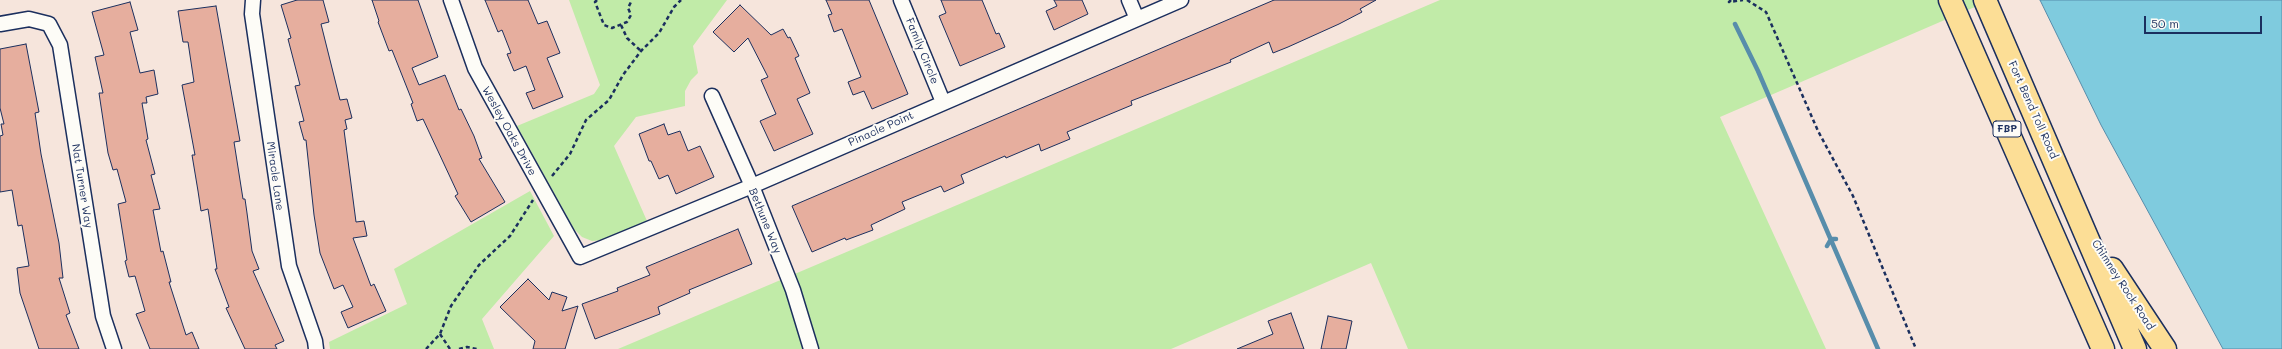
<!DOCTYPE html>
<style>
body{margin:0}
#map{position:relative;width:2282px;height:349px;overflow:hidden;background:#f6e5dc;font-family:Mali,sans-serif}
canvas{display:block}
.scale{position:absolute;left:2144px;top:16px;width:118px;height:18px;box-sizing:border-box;border:2px solid #1b2f5e;border-top:0;padding-left:5px;font-size:12px;line-height:14px;white-space:nowrap;color:#1b2f5e;-webkit-text-stroke:3px #fdfcf7;paint-order:stroke}
</style>
<div id="map">
<canvas width="2282" height="349"></canvas>
<div class="scale">50 m</div>
</div>
<script>
const ctx = document.querySelector('canvas').getContext('2d');
ctx.lineJoin = 'round';
function fill(path, color) { ctx.fillStyle = color; ctx.fill(path, 'evenodd'); }
const poly = rows => new Path2D(rows.map(r => 'M' + r).join(''));
function stroke(path, color, width, dash) { ctx.strokeStyle = color; ctx.lineWidth = width; ctx.lineCap = dash ? 'butt' : 'round'; ctx.setLineDash(dash || []); ctx.stroke(path); }
function label(font, color, halo, rows, align = 'center') {
  ctx.font = font + ' Mali,sans-serif'; ctx.lineWidth = 4; ctx.setLineDash([]); ctx.textBaseline = 'middle'; ctx.strokeStyle = halo; ctx.fillStyle = color; for (const [text, x, y, turn = 0] of rows) {
    ctx.save(); ctx.translate(x, y); ctx.rotate((+turn || 0) * Math.PI / 180); ctx.textAlign = isNaN(turn) ? turn : align; if (halo) ctx.strokeText(text, 0, 0); ctx.fillText(text, 0, 0); ctx.restore();
  }
}
const green = poly([
 [569,0,727,0,693,46,698,73,691,80,685,91,685,106,636,117,614,146,647,221,603,240,592,241,582,237,574,229,517,126,594,94,600,85],
 [1440,0,1991,0,1720,117,1826,349,1408,349,1371,263,1171,349,618,349],
 [530,191,554,236,482,319,494,349,330,349,329,342,407,304,394,269]
]);
const water = poly([
 [2040,0,2282,0,2282,349,2223,349,2101,125,2040,0]
]);
const stream = poly([
 [1735,24,1758,71,1878,349],
 [1827,246,1831,239,1836,239]
]);
const building = poly([
 [297,0,323,0,329,22,321,24,340,100,347,99,352,118,345,120,347,129,344,130,356,222,364,221,367,236,353,238,371,286,374,284,386,311,348,328,341,312,353,307,343,285,334,289,320,253,314,215,306,140,304,140,299,122,304,121,295,86,300,85,288,39,291,38,281,5,297,0],
 [372,0,418,0,438,57,412,68,419,85,445,75,459,110,461,109,474,136,482,158,479,159,505,202,471,222,455,196,458,194,423,119,417,121,411,104,413,103,392,50,389,51,378,22,379,21,372,0],
 [485,0,528,0,538,24,547,21,560,53,547,58,563,97,533,109,526,93,535,90,526,66,514,71,507,54,511,53,502,30,498,32,485,0],
 [826,0,869,0,908,94,872,109,864,91,853,95,848,82,861,77,842,29,834,32,828,15,832,14,826,0],
 [941,0,982,0,996,34,999,33,1005,47,960,66,939,16,946,13,941,0],
 [1054,0,1082,0,1088,14,1054,30,1046,11,1057,6,1054,0],
 [1274,0,1376,0,1360,9,1362,12,1339,24,1288,47,1273,53,1269,42,1230,60,1231,62,1131,101,1132,105,1067,132,1070,139,1041,151,1039,144,1006,158,1005,156,961,175,964,183,944,192,941,186,902,202,905,209,871,225,873,230,846,240,845,238,812,252,792,206,1274,0],
 [130,2,138,30,130,32,140,73,154,70,158,94,146,97,147,103,142,103,148,139,146,140,155,174,151,175,160,209,153,210,161,252,163,251,171,282,169,282,186,335,192,332,199,349,150,349,136,314,145,311,135,276,129,277,125,261,127,260,118,204,126,202,117,169,113,170,108,153,99,93,103,93,95,57,104,55,92,12,130,2],
 [740,5,771,35,783,29,788,38,790,37,799,56,795,58,810,93,797,99,813,134,774,151,760,121,776,114,761,80,768,77,748,38,734,52,713,32,740,5],
 [216,6,240,141,234,142,243,199,245,199,247,213,252,251,259,269,253,271,284,341,275,345,277,349,245,349,226,308,229,307,215,269,217,269,208,209,201,211,198,191,192,155,195,155,182,85,194,82,188,42,183,42,178,11,216,6],
 [26,44,39,112,35,113,41,154,59,243,63,278,59,278,70,313,66,315,79,349,39,349,20,293,17,268,29,266,22,225,18,226,12,190,0,192,0,136,3,135,1,124,4,124,0,108,0,49,26,44],
 [664,124,668,135,680,131,688,151,700,146,714,177,676,194,668,175,659,179,651,161,649,161,639,134,664,124],
 [738,229,752,264,689,290,690,293,658,307,660,314,595,339,582,304,618,291,617,288,650,275,646,267,738,229],
 [528,279,549,300,552,292,567,297,562,311,578,306,565,349,533,349,535,341,500,307,528,279],
 [1291,313,1304,349,1237,349,1273,334,1268,321,1291,313],
 [1328,316,1352,321,1346,349,1321,349,1328,316]
]);
const path = poly([
 [597,0,595,2,604,25,612,28,627,22,631,15,628,8,632,0],
 [1731,0,1729,2,1743,0],
 [1747,0,1766,12,1818,131,1853,196,1916,349],
 [621,25,627,38,641,51],
 [552,176,570,154,586,120,609,100,623,75,641,51,659,33,674,7,681,0],
 [440,334,450,349],
 [426,349,440,334,451,306,479,265,510,236,533,200],
 [459,349,467,347,477,349]
]);
const street = poly([
 [253,0,252,14,289,266,315,341,316,349],
 [451,0,475,68,580,257,752,186,1181,0],
 [901,0,943,102],
 [1129,0,1137,19],
 [0,24,29,19,49,24,60,45,103,316,114,349],
 [712,96,752,186,793,290,811,349]
]);
const highway = poly([
 [1950,0,2103,349],
 [1985,0,2135,349],
 [2112,269,2165,349]
]);
const shields = [
 [2007,129,28]
];
const shieldNames = [
 ["FBP",2007,129]
];
const streetNames = [
 ["Family Circle",922,51,68],
 ["Fort Bend Toll Road",2033,110,66],
 ["Pinacle Point",881,129,-24],
 ["Wesley Oaks Drive",509,131,61],
 ["Miracle Lane",275,176,82],
 ["Nat Turner Way",82,186,81],
 ["Bethune Way",765,221,68],
 ["Chimney Rock Road",2123,285,57]
];
fill(green, '#c1eba8');
fill(water, '#7fcbde');
stroke(water, '#578dab', 1);
stroke(stream, '#578dab', 4.5);
fill(building, '#e6ae9e');
stroke(building, '#1b2f5e', 1);
stroke(street, '#1b2f5e', 17);
stroke(highway, '#1b2f5e', 25);
stroke(path, '#1b2f5e', 2.5, [4, 3]);
stroke(street, '#fdfcf7', 14);
stroke(highway, '#fcde96', 22);
for (const [x, y, w] of shields) { const box = new Path2D(); box.roundRect(x - w / 2, y - 8, w, 16, 3); ctx.fillStyle = '#fdfcf7'; ctx.fill(box); stroke(box, '#1b2f5e', 1); }
label('bold 10px', '#1b2f5e', null, shieldNames);
label('11px', '#1b2f5e', '#fdfcf7', streetNames);
</script>
